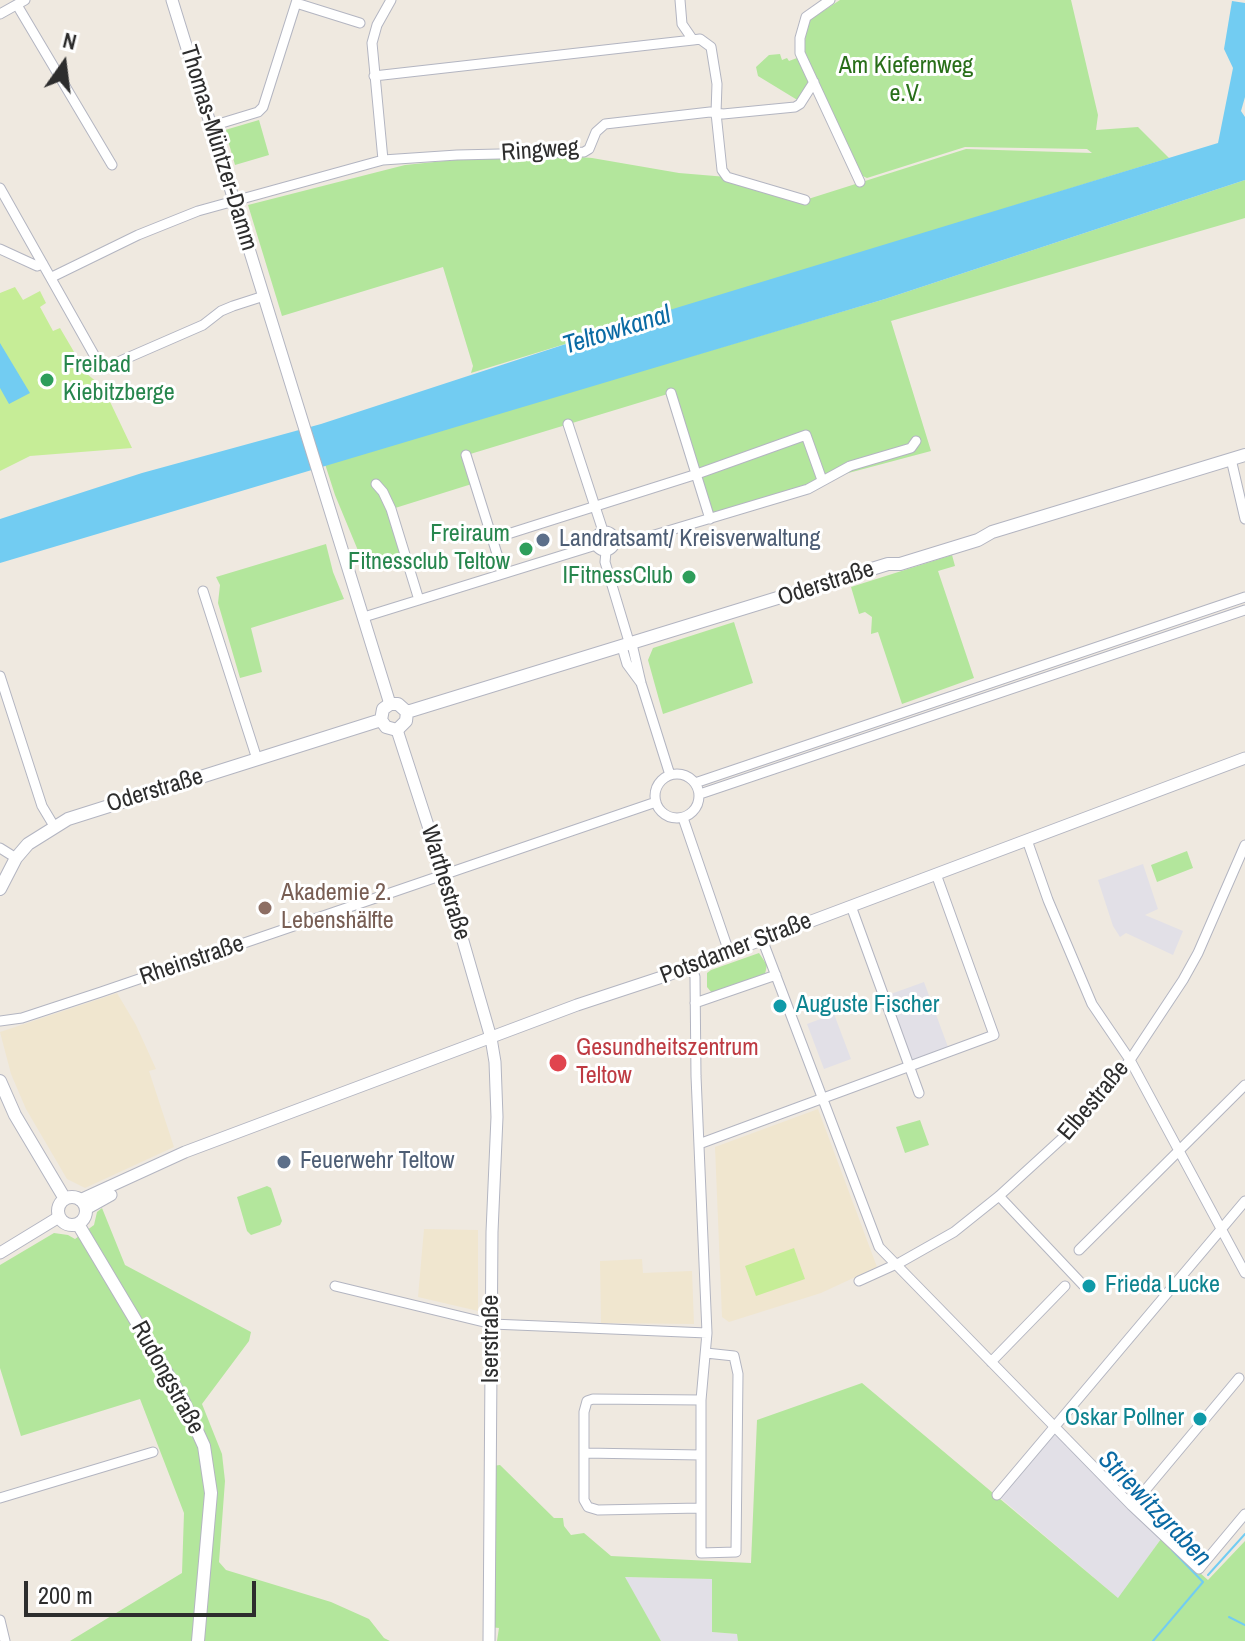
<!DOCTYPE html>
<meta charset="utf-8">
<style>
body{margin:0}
#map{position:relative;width:1245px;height:1641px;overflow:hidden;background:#efe9e0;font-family:"Archivo Narrow",sans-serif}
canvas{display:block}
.north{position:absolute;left:24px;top:24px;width:80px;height:80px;-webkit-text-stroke:6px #fff;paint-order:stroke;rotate:14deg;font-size:22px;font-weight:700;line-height:32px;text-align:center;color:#2d2d2d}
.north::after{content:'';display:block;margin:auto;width:28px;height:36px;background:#2d2d2d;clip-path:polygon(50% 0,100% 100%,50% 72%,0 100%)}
.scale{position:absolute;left:24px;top:1581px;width:232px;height:36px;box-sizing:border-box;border:4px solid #2d2d2d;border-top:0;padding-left:10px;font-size:24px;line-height:28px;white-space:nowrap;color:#2d2d2d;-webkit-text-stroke:6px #fff;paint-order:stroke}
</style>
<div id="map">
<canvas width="1245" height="1641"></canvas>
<div class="north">N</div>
<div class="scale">200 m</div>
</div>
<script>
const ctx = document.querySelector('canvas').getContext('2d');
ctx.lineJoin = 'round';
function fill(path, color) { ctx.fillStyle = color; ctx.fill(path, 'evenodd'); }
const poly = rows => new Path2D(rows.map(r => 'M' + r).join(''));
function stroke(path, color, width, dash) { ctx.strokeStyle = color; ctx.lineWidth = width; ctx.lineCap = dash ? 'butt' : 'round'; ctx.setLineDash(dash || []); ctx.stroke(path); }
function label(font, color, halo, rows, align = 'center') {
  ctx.font = font + ' "Archivo Narrow",sans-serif'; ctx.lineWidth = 6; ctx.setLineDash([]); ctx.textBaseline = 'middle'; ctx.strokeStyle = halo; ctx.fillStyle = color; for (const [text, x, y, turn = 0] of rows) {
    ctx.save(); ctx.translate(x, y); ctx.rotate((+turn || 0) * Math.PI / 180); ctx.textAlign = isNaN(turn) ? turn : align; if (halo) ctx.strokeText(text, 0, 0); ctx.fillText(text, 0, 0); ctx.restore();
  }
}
const industrial = poly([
 [1143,864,1158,909,1145,915,1183,931,1173,955,1126,933,1120,937,1113,926,1098,880],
 [924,982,948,1047,912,1061,888,995],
 [834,1014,851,1059,824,1069,807,1024],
 [1054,1427,1163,1536,1119,1599,997,1495],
 [624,1577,712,1579,712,1632,738,1634,738,1641,661,1641]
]);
const education = poly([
 [117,993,136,1025,156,1069,149,1071,174,1147,85,1188,67,1179,26,1109,11,1074,0,1032],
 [818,1109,877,1267,821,1293,729,1322,722,1317,715,1147],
 [424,1229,478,1230,478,1311,418,1297],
 [642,1259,643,1273,692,1271,694,1324,601,1323,600,1261]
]);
const green = poly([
 [840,0,1071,0,1098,115,1096,130,1138,127,1169,158,471,373,473,366,443,267,282,316,248,205,405,165,464,159,529,158,542,154,592,158,679,173,727,177,805,200,966,149,1092,153,1087,149,965,147,867,178,858,174,805,58,804,47,808,21],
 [780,54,782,60,787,58,789,61,797,58,810,83,799,101,758,76,756,67,769,55],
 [259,120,269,155,235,165,225,130],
 [1245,180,1245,218,891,321,931,451,822,480,710,519,671,393,467,455,475,483,392,509,406,555,364,565,335,495,325,464,885,299],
 [326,544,333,572,344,599,251,628,262,672,240,678,218,603,220,585,216,577],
 [952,555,955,566,938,571,974,678,902,704,878,632,871,634,872,617,865,612,859,614,851,587],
 [734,622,753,683,663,714,648,660,653,648],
 [1187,851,1193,868,1157,882,1151,865],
 [759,953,767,965,765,974,712,993,707,987,707,973,711,970],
 [920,1120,929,1145,905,1153,896,1127],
 [267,1186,271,1188,282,1221,280,1225,251,1235,247,1231,237,1197],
 [102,1208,125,1265,251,1332,249,1341,202,1404,222,1454,225,1481,219,1562,226,1570,331,1602,369,1619,384,1638,390,1641,70,1641,182,1573,184,1513,140,1399,21,1436,0,1368,0,1265,54,1233,68,1235,75,1239,94,1225,97,1212],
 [862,1383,1118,1598,1161,1539,1208,1580,1245,1541,1245,1641,738,1641,737,1634,712,1632,712,1579,625,1577,661,1641,497,1641,499,1628,490,1627,492,1466,500,1465,554,1518,563,1518,564,1526,571,1535,584,1533,611,1556,751,1563,757,1420]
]);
const pitch = poly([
 [15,287,23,300,40,291,46,303,40,307,53,331,60,328,87,374,103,387,132,448,30,456,0,471,0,293],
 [794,1248,805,1279,756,1296,745,1266]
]);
const water = poly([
 [1232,1,1245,3,1245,97,1241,111,1245,117,1245,180,885,299,0,563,0,519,142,473,321,424,676,308,1218,143,1233,68,1224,49],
 [0,343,30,393,9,404,0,388]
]);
const stream = poly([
 [1208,1575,1245,1534],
 [1229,1617,1245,1625],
 [1153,1641,1203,1582,1172,1550]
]);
const minor = poly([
 [680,0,682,24,693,40,700,39,711,47,717,84,716,113,722,170,727,177,805,200],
 [830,0,806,17,800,38,800,53,860,182],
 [296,3,360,23],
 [17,5,112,165],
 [0,14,25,0],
 [374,76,693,40],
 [212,126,258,112,263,107,297,0],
 [383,160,372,43,377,25,391,0],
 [0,188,102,369,203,325,221,311,233,306,264,296],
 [0,249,37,266,43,264],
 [52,277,138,235,198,211,383,160,457,155,584,152,589,149,596,132,605,124,710,112,723,114,795,107,800,104,814,82],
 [671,393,710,519],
 [568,424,603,531],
 [466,455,503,573],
 [1231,459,1245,519],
 [376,484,383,492,391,509,419,600],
 '595 541a10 10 0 1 1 20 0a10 10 0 1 1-20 0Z',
 [492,539,697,474,806,435,822,480],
 [616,541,631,542,808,489,850,466,911,448,916,441],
 [606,552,605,562,630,645],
 [203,591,257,759],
 [364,617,596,545],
 [632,644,641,683,670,775],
 [622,647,627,664,641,683],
 [0,676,42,806,54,826],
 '655 796a22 22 0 1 1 44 0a22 22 0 1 1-44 0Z',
 [695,783,1245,597],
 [700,794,1245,610],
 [683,818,729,952],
 [1027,840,1048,900,1092,1004,1130,1060,1245,1273],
 [0,848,16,858],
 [851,906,919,1093],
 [762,939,879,1247,1132,1506,1199,1569,1245,1514],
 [691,966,695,977,696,1076,707,1333,701,1400,701,1553,736,1552,738,1374,734,1356,706,1353],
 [695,1003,776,975],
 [0,1021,22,1018,101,992,656,802],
 [699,1144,994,1035,936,874],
 [999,1196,1083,1285],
 [1079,1250,1245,1085],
 [859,1281,901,1262,954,1232,999,1196,1080,1122,1130,1060,1183,980,1198,953,1245,845],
 [335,1286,492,1324,707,1333],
 [991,1362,1065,1286],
 [584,1453,701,1455],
 [997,1495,1245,1201],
 [0,1498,153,1452],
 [1132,1506,1239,1378],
 [700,1508,598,1510,588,1507,584,1500,584,1412,587,1401,593,1399,701,1400],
 [0,1620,5,1641]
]);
const tertiary = poly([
 [172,0,390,704],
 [397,730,444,875,491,1038,495,1062,497,1117,492,1232,489,1641],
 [80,1200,185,1152,577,1005,668,975,1245,758],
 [86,1209,111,1195],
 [0,1253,59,1217]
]);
const secondary = poly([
 [407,712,888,564,900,564,978,540,992,532,1245,455],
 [381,720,386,727,397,730,406,721,407,712],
 [381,720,383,709,390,704,398,704,407,712],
 [0,889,16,858,28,844,68,819,381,720],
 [0,1081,15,1115,65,1199],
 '58 1211a14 14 0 1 1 28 0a14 14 0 1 1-28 0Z',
 [78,1224,183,1400,204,1446,211,1493,198,1641]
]);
const markers = [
 [47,380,8,"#2e9e5b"],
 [543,540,8,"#5c6f8a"],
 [526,549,8,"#2e9e5b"],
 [689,577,8,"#2e9e5b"],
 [265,908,8,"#8d6e63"],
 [780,1006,8,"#0f9aa8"],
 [558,1063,10,"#e0444e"],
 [284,1162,8,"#5c6f8a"],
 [1089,1286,8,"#0f9aa8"],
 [1200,1419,8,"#0f9aa8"]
];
const parkNames = [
 ["Am Kiefernweg",906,67],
 ["e.V.",906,95]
];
const streetNames = [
 ["Thomas-Müntzer-Damm",218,148,73],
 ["Ringweg",540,151,-4],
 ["Oderstraße",826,584,-18],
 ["Oderstraße",155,791,-17],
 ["Warthestraße",445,883,73],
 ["Potsdamer Straße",736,949,-21],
 ["Rheinstraße",192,961,-19],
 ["Elbestraße",1094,1101,-50],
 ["Iserstraße",492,1339,-90],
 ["Rudongstraße",167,1378,61]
];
const leisureNames = [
 ["Freibad",63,366,"left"],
 ["Kiebitzberge",63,394,"left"],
 ["Freiraum",510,535],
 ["Fitnessclub Teltow",510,563],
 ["IFitnessClub",673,577]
];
const serviceNames = [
 ["Landratsamt/ Kreisverwaltung",559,540],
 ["Feuerwehr Teltow",300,1162]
];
const educationNames = [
 ["Akademie 2.",281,894],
 ["Lebenshälfte",281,922]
];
const cultureNames = [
 ["Auguste Fischer",796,1006],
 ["Frieda Lucke",1105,1286],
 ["Oskar Pollner",1184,1419,"right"]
];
const healthNames = [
 ["Gesundheitszentrum",576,1049],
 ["Teltow",576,1077]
];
const waterNames = [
 ["Teltowkanal",617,331,-17],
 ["Striewitzgraben",1154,1509,46]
];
fill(industrial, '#e2e0e7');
fill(education, '#f0e6cf');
fill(green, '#b3e69c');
fill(pitch, '#c6ed97');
fill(water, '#72ccf2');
stroke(stream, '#72ccf2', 2);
stroke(minor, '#b3b5c1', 11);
stroke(tertiary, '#b3b5c1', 13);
stroke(secondary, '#b3b5c1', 14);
stroke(minor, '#fff', 9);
stroke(tertiary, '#fff', 11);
stroke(secondary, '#fff', 12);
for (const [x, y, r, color] of markers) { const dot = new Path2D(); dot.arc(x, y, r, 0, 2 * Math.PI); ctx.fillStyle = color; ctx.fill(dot); stroke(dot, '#fff', 3); }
label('24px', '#286e19', '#fff', parkNames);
label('24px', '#2d2d2d', '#fff', streetNames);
label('24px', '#27864d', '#fff', leisureNames, 'right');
label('24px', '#4e5e75', '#fff', serviceNames, 'left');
label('24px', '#785e54', '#fff', educationNames, 'left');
label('24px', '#0d838f', '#fff', cultureNames, 'left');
label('24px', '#be3a42', '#fff', healthNames, 'left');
label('italic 26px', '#0a6aa4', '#fff', waterNames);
</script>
